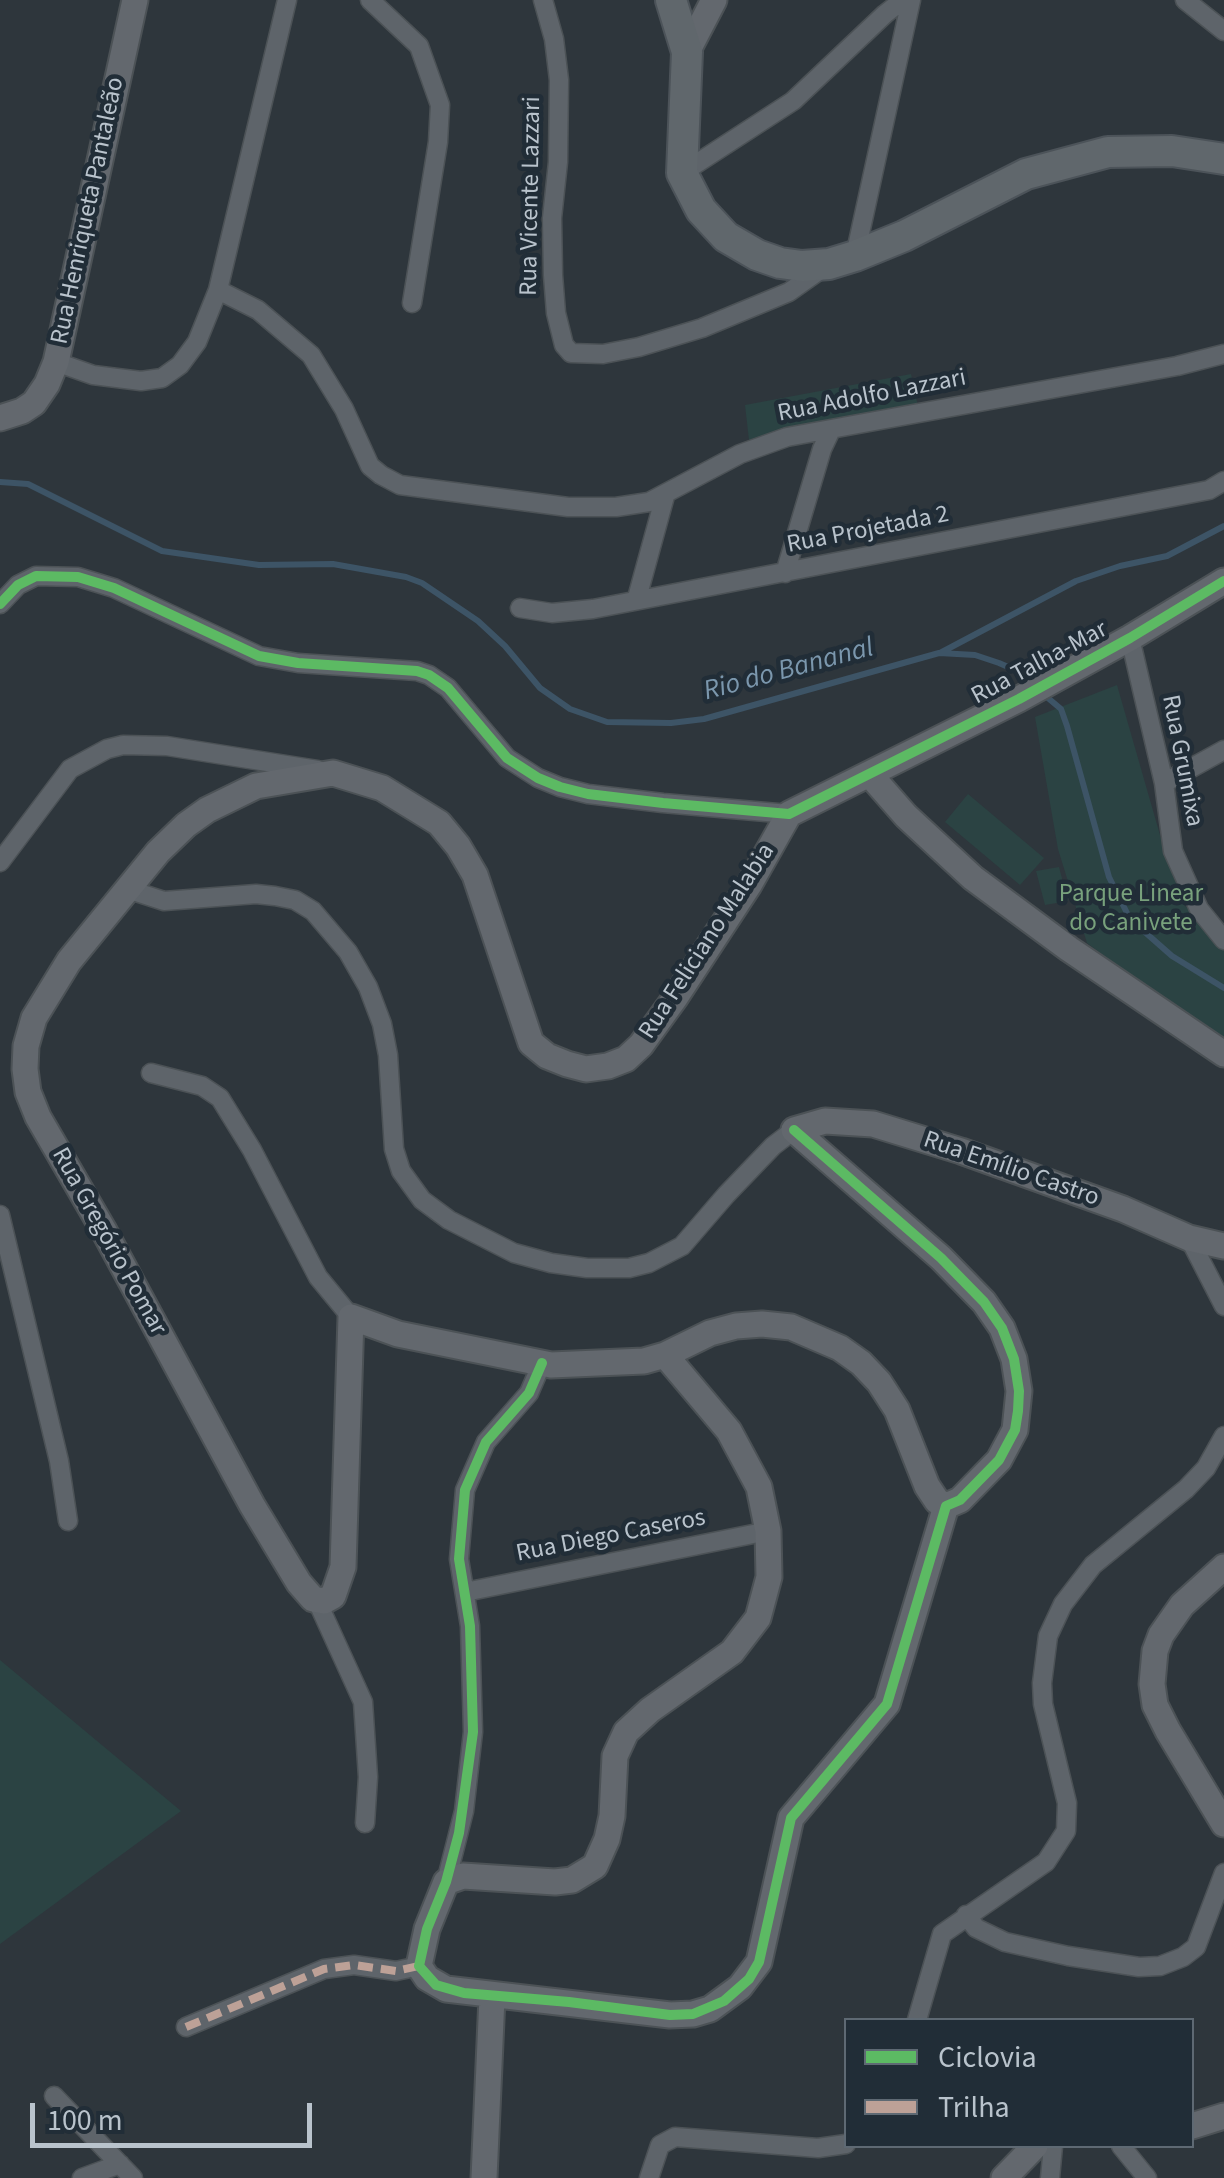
<!DOCTYPE html>
<meta charset="utf-8">
<style>
body{margin:0}
#map{position:relative;width:1224px;height:2178px;overflow:hidden;background:#2e363c;font-family:"Source Sans 3",sans-serif}
canvas{display:block}
.legend{position:absolute;left:844px;top:2018px;width:350px;height:130px;box-sizing:border-box;background:#212d37;border:2px solid #5e6973;margin:0;padding:12px 18px;list-style:none;font-size:30px;color:#b9c3cc}
.legend li{display:flex;align-items:center;gap:20px;height:50px}
.legend b{width:50px;border:2px solid #5e6973}
.scale{position:absolute;left:30px;top:2103px;width:282px;height:45px;box-sizing:border-box;border:5px solid #b9c3cc;border-top:0;padding-left:12px;font-size:30px;line-height:35px;white-space:nowrap;color:#b9c3cc;-webkit-text-stroke:8px #212d37;paint-order:stroke}
</style>
<div id="map">
<canvas width="1224" height="2178"></canvas>
<ul class="legend">
<li><b style="height:12px;background:#5cba63"></b>Ciclovia</li>
<li><b style="height:12px;background:#bda197"></b>Trilha</li>
</ul>
<div class="scale">100 m</div>
</div>
<script>
const ctx = document.querySelector('canvas').getContext('2d');
ctx.lineJoin = 'round';
function fill(path, color) { ctx.fillStyle = color; ctx.fill(path, 'evenodd'); }
const poly = rows => new Path2D(rows.map(r => 'M' + r).join(''));
function stroke(path, color, width, dash) { ctx.strokeStyle = color; ctx.lineWidth = width; ctx.lineCap = dash ? 'butt' : 'round'; ctx.setLineDash(dash || []); ctx.stroke(path); }
function label(font, color, halo, rows, align = 'center') {
  ctx.font = font + ' "Source Sans 3",sans-serif'; ctx.lineWidth = 9; ctx.setLineDash([]); ctx.textBaseline = 'middle'; ctx.strokeStyle = halo; ctx.fillStyle = color; for (const [text, x, y, turn = 0] of rows) {
    ctx.save(); ctx.translate(x, y); ctx.rotate((+turn || 0) * Math.PI / 180); ctx.textAlign = isNaN(turn) ? turn : align; if (halo) ctx.strokeText(text, 0, 0); ctx.fillText(text, 0, 0); ctx.restore();
  }
}
const green = poly([
 [911,374,919,411,749,440,745,405],
 [1117,685,1166,856,1184,905,1224,940,1224,1039,1174,1009,1087,943,1058,849,1035,717],
 [968,794,1044,858,1020,885,945,822],
 [1059,867,1068,901,1045,905,1036,871],
 [0,1660,181,1811,0,1944]
]);
const stream = poly([
 [0,482,28,484,162,551,259,565,333,564,406,577,422,583,478,621,505,646,540,688,570,709,607,722,671,723,704,719,939,653,975,655,999,663,1015,670,1032,685],
 [940,653,1076,581,1120,566,1167,556,1224,526],
 [1042,693,1061,709,1067,726,1109,877,1130,919,1172,956,1224,988]
]);
const street = poly([
 [370,0,419,46,440,105,438,142,412,303],
 [543,0,554,39,559,80,558,162,552,218,553,275,556,313,564,345,571,353,603,354,639,347,702,328,789,292,823,268],
 [1185,0,1224,31],
 [682,173,793,101,885,14,903,0],
 [855,256,911,0],
 [218,290,258,310,311,355,344,409,370,466,381,475,400,485,568,507,616,507,649,502,740,454,787,437,1177,366,1224,354],
 [56,362,93,375,141,381,162,378,180,365,197,342,218,290,287,0],
 [785,573,822,449,831,430],
 [637,598,665,496],
 [0,604,18,585,36,576,78,577,114,588,259,656,298,663,417,671,429,675,448,688,507,758,538,778,560,787,588,794,663,803,789,814],
 [520,608,552,613,593,609,1209,490,1224,481],
 [1130,638,1164,783,1173,851,1199,909,1224,940],
 [1164,783,1224,750],
 [0,862,70,769,107,749,123,745,167,746,318,770],
 [127,889,164,901,256,894,275,896,295,900,313,911,348,952,368,987,382,1024,388,1055,394,1149,401,1171,422,1200,449,1220,514,1253,551,1263,587,1268,629,1268,649,1263,682,1246,726,1195,773,1146,794,1130],
 [151,1073,202,1086,220,1098,252,1150,318,1277,351,1317],
 [0,1215,59,1461,68,1521],
 [1189,1238,1224,1306],
 [465,1592,768,1531],
 [317,1601,363,1702,368,1777,365,1823],
 [446,1882,464,1811,473,1732,470,1626,459,1559,465,1490,486,1442,529,1393,542,1363],
 [966,1915,976,1928,1005,1942,1068,1956,1139,1967,1160,1966,1183,1957,1196,1947,1224,1873],
 [917,2020,942,1934,1046,1862,1066,1831,1067,1803,1043,1704,1042,1683,1048,1636,1063,1604,1093,1565,1186,1489,1206,1468,1224,1436],
 [186,2027,324,1969,354,1965,396,1971,419,1966],
 [54,2096,133,2178],
 [1121,2146,1147,2178],
 [82,2178,120,2164],
 [649,2178,660,2145,675,2137,818,2148,846,2144],
 [1050,2178,1053,2146]
]);
const secondary = poly([
 [687,52,714,0],
 [0,418,22,411,34,403,47,384,56,362,135,0],
 [871,776,906,816,973,878,1069,949,1224,1054],
 [665,1355,729,1431,759,1487,768,1531,769,1577,758,1618,732,1652,650,1710,626,1732,615,1756,612,1816,607,1839,595,1866,572,1880,555,1882,463,1876,446,1882,427,1929,419,1966,427,1978,446,1989,670,2015,693,2014,710,2009,740,1987,759,1962,791,1818,887,1704,946,1506,960,1500,999,1460,1015,1430,1019,1391,1014,1359,1002,1328,984,1302,941,1258,794,1130,825,1121,873,1124,961,1151,1123,1209,1189,1238,1224,1246],
 [946,1506,937,1501,927,1486,897,1410,879,1382,861,1363,840,1348,791,1327,762,1324,736,1326,710,1333,665,1355,644,1361,551,1365,398,1334,351,1317,343,1567,333,1596,324,1601,313,1599,299,1583,252,1505,103,1229,38,1117,28,1092,25,1069,26,1046,34,1018,69,961,158,852,186,825,207,810,256,786,333,773,382,788,439,823,458,846,475,875,531,1043,547,1056,567,1064,586,1069,608,1066,626,1059,641,1045,675,998,749,885,789,814,1019,699,1130,638,1224,581],
 [1224,1567,1182,1605,1161,1635,1155,1651,1152,1684,1155,1705,1168,1731,1224,1824],
 [1192,2126,1224,2116],
 [484,2178,492,1997],
 [1004,2178,1035,2146]
]);
const primary = poly([
 [671,0,687,52,682,173,701,210,726,237,757,255,780,263,802,266,829,264,855,256,904,236,1026,174,1108,152,1172,151,1224,159]
]);
const quiet = poly([
 [186,2027,324,1969,354,1965,396,1971,419,1966]
]);
const cycleway = poly([
 [0,604,18,585,36,576,78,577,114,588,259,656,298,663,417,671,429,675,448,688,507,758,538,778,560,787,588,794,663,803,789,814,1019,699,1130,638,1224,581],
 [542,1363,529,1393,486,1442,465,1490,459,1559,470,1626,473,1732,459,1833,446,1882,427,1929,419,1966,436,1985,464,1993,569,2002,670,2015,693,2014,724,2001,749,1979,759,1962,791,1818,887,1704,946,1506,960,1500,999,1460,1015,1430,1018,1411,1019,1391,1014,1359,1002,1328,984,1302,941,1258,794,1130]
]);
const streetNames = [
 ["Rua Vicente Lazzari",532,196,-89],
 ["Rua Henriqueta Pantaleão",89,211,-78],
 ["Rua Adolfo Lazzari",872,397,-11],
 ["Rua Projetada 2",868,531,-11],
 ["Rua Talha-Mar",1040,664,-28],
 ["Rua Grumixa",1181,761,79],
 ["Rua Feliciano Malabia",708,942,-57],
 ["Rua Emílio Castro",1011,1170,19],
 ["Rua Gregório Pomar",108,1242,61],
 ["Rua Diego Caseros",611,1537,-11]
];
const parkNames = [
 ["Parque Linear",1131,896],
 ["do Canivete",1131,925]
];
const waterNames = [
 ["Rio do Bananal",789,671,-15]
];
fill(green, '#2b4343');
stroke(stream, '#3d5466', 6);
stroke(street, '#4c5256', 21);
stroke(secondary, '#4c5256', 29);
stroke(primary, '#4c5359', 34);
stroke(street, '#5e646a', 18);
stroke(secondary, '#63686e', 25);
stroke(primary, '#60676c', 30);
stroke(quiet, '#bda197', 8, [15, 8]);
stroke(cycleway, '#5cba63', 10);
label('25px', '#b9c3cc', '#212d37', streetNames);
label('25px', '#78a17c', '#212d37', parkNames);
label('italic 28px', '#7b97ad', '#212d37', waterNames);
</script>
